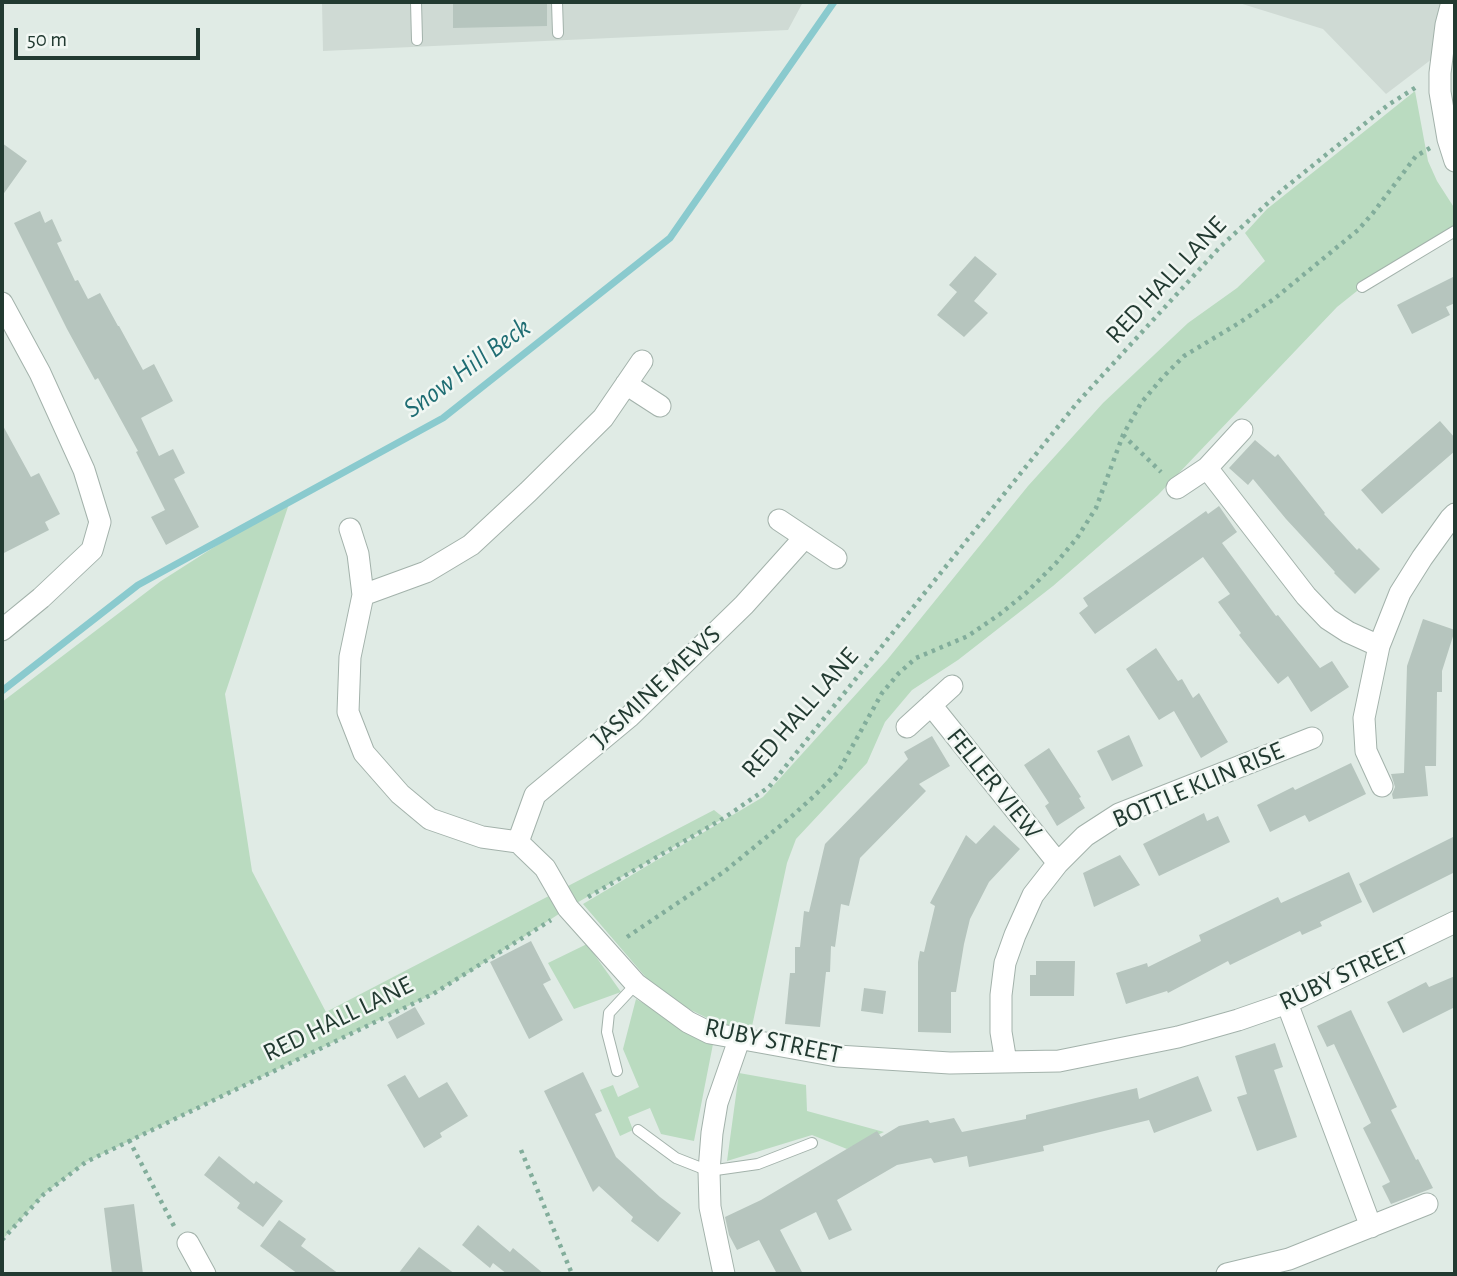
<!DOCTYPE html>
<style>
body{margin:0}
#map{position:relative;width:1457px;height:1276px;overflow:hidden;background:#e0ebe5;font-family:"Alegreya Sans",sans-serif}
canvas{display:block}
.frame{position:absolute;inset:0;border:4px solid #223a31;pointer-events:none}
.scale{position:absolute;left:14px;top:28px;width:186px;height:32px;box-sizing:border-box;border:4px solid #223a31;border-top:0;padding-left:9px;font-size:21px;line-height:24px;white-space:nowrap;color:#223a31;-webkit-text-stroke:5px #f1f7f3;paint-order:stroke}
</style>
<div id="map">
<canvas width="1457" height="1276"></canvas>
<div class="frame"></div>
<div class="scale">50 m</div>
</div>
<script>
const ctx = document.querySelector('canvas').getContext('2d');
ctx.lineJoin = 'round';
function fill(path, color) { ctx.fillStyle = color; ctx.fill(path, 'evenodd'); }
const poly = rows => new Path2D(rows.map(r => 'M' + r).join(''));
function stroke(path, color, width, dash) { ctx.strokeStyle = color; ctx.lineWidth = width; ctx.lineCap = dash ? 'butt' : 'round'; ctx.setLineDash(dash || []); ctx.stroke(path); }
function label(font, color, halo, rows, align = 'center') {
  ctx.font = font + ' "Alegreya Sans",sans-serif'; ctx.lineWidth = 5; ctx.setLineDash([]); ctx.textBaseline = 'middle'; ctx.strokeStyle = halo; ctx.fillStyle = color; for (const [text, x, y, turn = 0] of rows) {
    ctx.save(); ctx.translate(x, y); ctx.rotate((+turn || 0) * Math.PI / 180); ctx.textAlign = isNaN(turn) ? turn : align; if (halo) ctx.strokeText(text, 0, 0); ctx.fillText(text, 0, 0); ctx.restore();
  }
}
const built = poly([
 [322,2,803,2,788,30,323,51],
 [1236,2,1455,2,1455,58,1449,46,1386,94,1323,29]
]);
const green = poly([
 [1415,91,1428,161,1437,181,1455,209,1455,231,1362,287,1337,307,1158,495,1053,586,958,660,912,690,885,722,867,763,796,839,787,863,751,1031,721,1025,685,1007,649,981,583,904,763,797,887,660,1028,486,1103,403,1188,323,1237,288,1265,261,1245,233,1267,209],
 [291,498,225,694,252,871,326,1012,714,810,724,818,568,908,470,972,433,994,86,1162,44,1194,2,1240,2,702,161,581],
 [587,944,621,992,574,1009,548,963],
 [636,999,713,1044,694,1141,661,1134,650,1108,628,1117,633,1130,620,1136,600,1090,613,1085,618,1097,639,1087,623,1049],
 [739,1073,806,1085,807,1111,884,1132,847,1149,812,1135,727,1161]
]);
const stream = poly([
 [2,691,138,585,443,418,670,238,834,2]
]);
const building = poly([
 [453,2,547,2,547,26,453,28],
 [2,143,27,161,2,196],
 [40,211,45,223,52,219,62,241,57,243,75,281,78,280,88,299,100,293,118,326,119,326,143,370,154,364,173,401,141,418,159,456,173,449,185,473,174,479,199,527,166,545,151,517,165,510,136,452,138,451,98,378,95,380,67,329,14,223],
 [975,256,997,274,974,301,988,313,964,337,937,315,957,292,949,285],
 [1455,276,1455,303,1446,307,1450,315,1412,334,1397,305],
 [1440,421,1455,438,1455,451,1382,514,1361,490],
 [2,424,31,477,39,473,60,514,45,522,49,530,2,554],
 [1255,440,1275,457,1278,454,1325,513,1324,514,1357,550,1359,548,1380,569,1355,594,1334,573,1335,572,1286,519,1253,479,1248,485,1229,468],
 [1219,506,1237,532,1222,543,1276,616,1278,615,1320,668,1332,661,1349,687,1311,712,1288,676,1278,684,1239,635,1241,633,1218,602,1230,594,1203,557,1095,634,1079,613,1088,606,1083,598,1206,511,1208,514],
 [1423,619,1455,630,1442,671,1442,692,1437,692,1436,766,1425,766,1428,796,1393,799,1392,794,1395,787,1391,774,1404,773,1407,666],
 [1156,648,1178,681,1182,679,1193,698,1199,693,1228,742,1201,758,1174,711,1159,720,1126,669],
 [1129,735,1143,766,1112,781,1097,751],
 [932,736,950,766,919,784,926,791,860,858,849,906,841,904,835,947,831,946,830,972,826,972,820,1027,785,1024,790,973,795,973,795,947,800,947,804,911,809,912,825,844,908,759,904,752],
 [1049,748,1081,797,1079,798,1085,808,1057,826,1045,806,1049,803,1024,765],
 [1351,763,1366,794,1309,822,1305,815,1270,832,1257,805,1293,787,1295,790],
 [1204,813,1207,821,1218,816,1230,842,1159,876,1143,844],
 [994,825,1020,849,989,882,970,919,964,944,956,992,951,992,951,1033,918,1032,918,962,920,951,924,952,935,906,930,903,966,835,976,844],
 [1455,836,1455,872,1373,913,1359,884],
 [1120,855,1140,885,1094,907,1083,873],
 [1349,872,1362,902,1320,922,1322,926,1302,935,1300,931,1230,965,1228,961,1168,993,1167,991,1126,1004,1116,973,1147,963,1148,967,1201,941,1199,935,1278,897,1281,903],
 [531,941,551,980,543,984,563,1020,529,1039,490,962],
 [1036,961,1075,961,1074,996,1030,996,1030,975,1036,975],
 [1455,976,1455,1007,1403,1033,1387,1002,1426,982,1429,987],
 [864,988,886,991,883,1014,861,1011],
 [415,1007,425,1024,397,1039,388,1022],
 [1351,1010,1397,1107,1391,1110,1416,1160,1418,1159,1433,1188,1391,1204,1382,1186,1390,1182,1363,1128,1371,1123,1334,1044,1327,1047,1317,1026],
 [1275,1043,1283,1067,1274,1070,1297,1137,1257,1151,1237,1097,1247,1094,1235,1056],
 [583,1072,602,1111,595,1114,616,1157,660,1197,681,1213,658,1242,631,1221,633,1217,599,1186,593,1192,544,1091],
 [405,1075,419,1098,447,1082,468,1116,440,1133,442,1137,424,1148,387,1085],
 [1198,1076,1212,1111,1154,1133,1149,1120,1043,1146,1044,1151,969,1167,967,1156,934,1163,931,1158,897,1165,837,1200,852,1230,829,1240,816,1212,780,1230,803,1274,777,1274,759,1240,737,1250,729,1235,725,1217,761,1200,877,1131,881,1137,899,1126,928,1120,930,1123,954,1118,962,1132,1026,1119,1026,1115,1137,1088,1139,1099],
 [219,1156,254,1184,256,1181,283,1201,263,1227,237,1208,240,1203,204,1175],
 [134,1204,143,1274,112,1274,104,1208],
 [279,1220,306,1239,301,1246,339,1274,298,1274,260,1246],
 [478,1225,510,1252,513,1248,544,1274,507,1274,493,1263,490,1268,462,1245],
 [419,1247,455,1274,398,1274]
]);
const path = poly([
 [1123,435,1161,472],
 [588,897,724,818,769,787,1077,403,1220,247,1281,191,1388,105,1418,86],
 [627,937,725,871,791,817,813,797,838,772,882,693,899,673,916,658,968,636,1000,614,1026,593,1056,563,1077,538,1096,508,1123,435,1141,403,1163,377,1184,356,1239,323,1274,299,1358,230,1373,213,1416,156,1430,148],
 [129,1140,174,1226],
 [521,1150,572,1274],
 [2,1240,44,1194,86,1162,433,994,551,920]
]);
const lane = poly([
 [416,2,417,40],
 [557,2,558,33],
 [1362,287,1455,231],
 [617,1071,607,1032,609,1013,636,984],
 [638,1130,676,1158,709,1171,758,1164,812,1143]
]);
const street = poly([
 [1452,2,1446,25,1440,73,1440,92,1448,139,1455,161],
 [2,303,40,373,84,470,100,522,92,550,41,598,2,630],
 [626,384,660,406],
 [1207,468,1306,596,1328,619,1348,632,1379,646],
 [1177,488,1207,468,1242,430],
 [779,520,836,558],
 [350,529,358,554,363,595,350,657,348,712,364,753,400,794,430,819,482,837,518,842,545,868,568,908,636,984,688,1022,710,1033,837,1056,950,1063,1059,1061,1178,1037,1238,1020,1287,1003,1455,922],
 [363,595,426,572,471,545,528,492,603,418,642,361],
 [931,705,1058,863],
 [907,727,952,686],
 [1382,786,1366,751,1364,718,1379,646,1400,593,1422,558,1450,519,1455,514],
 [518,842,535,795,629,717,744,605,805,537],
 [1287,1003,1371,1227],
 [1006,1062,1001,1032,1001,995,1005,963,1015,935,1033,895,1058,863,1085,836,1119,814,1312,738],
 [188,1243,205,1274],
 [724,1274,710,1207,709,1171,712,1133,717,1103,739,1040],
 [1227,1274,1289,1259,1427,1204]
]);
const streetNames = [
 ["RED HALL LANE",1166,280,-47],
 ["JASMINE MEWS",656,687,-43],
 ["RED HALL LANE",800,713,-49],
 ["FELLER VIEW",994,784,51],
 ["BOTTLE KLIN RISE",1198,785,-23],
 ["RUBY STREET",1344,974,-25],
 ["RED HALL LANE",338,1019,-26],
 ["RUBY STREET",773,1041,12]
];
const waterNames = [
 ["Snow Hill Beck",467,368,-36]
];
fill(built, '#cfdad4');
fill(green, '#badbc0');
stroke(stream, '#8acace', 7);
fill(building, '#b6c5be');
stroke(lane, '#a3b2ab', 12);
stroke(street, '#a3b2ab', 23);
stroke(path, '#82ad9b', 4.5, [3.5, 5]);
stroke(lane, '#fff', 10);
stroke(street, '#fff', 21);
label('26px', '#223a31', '#f1f7f3', streetNames);
label('italic 28px', '#1f6d73', '#f1f7f3', waterNames);
</script>
